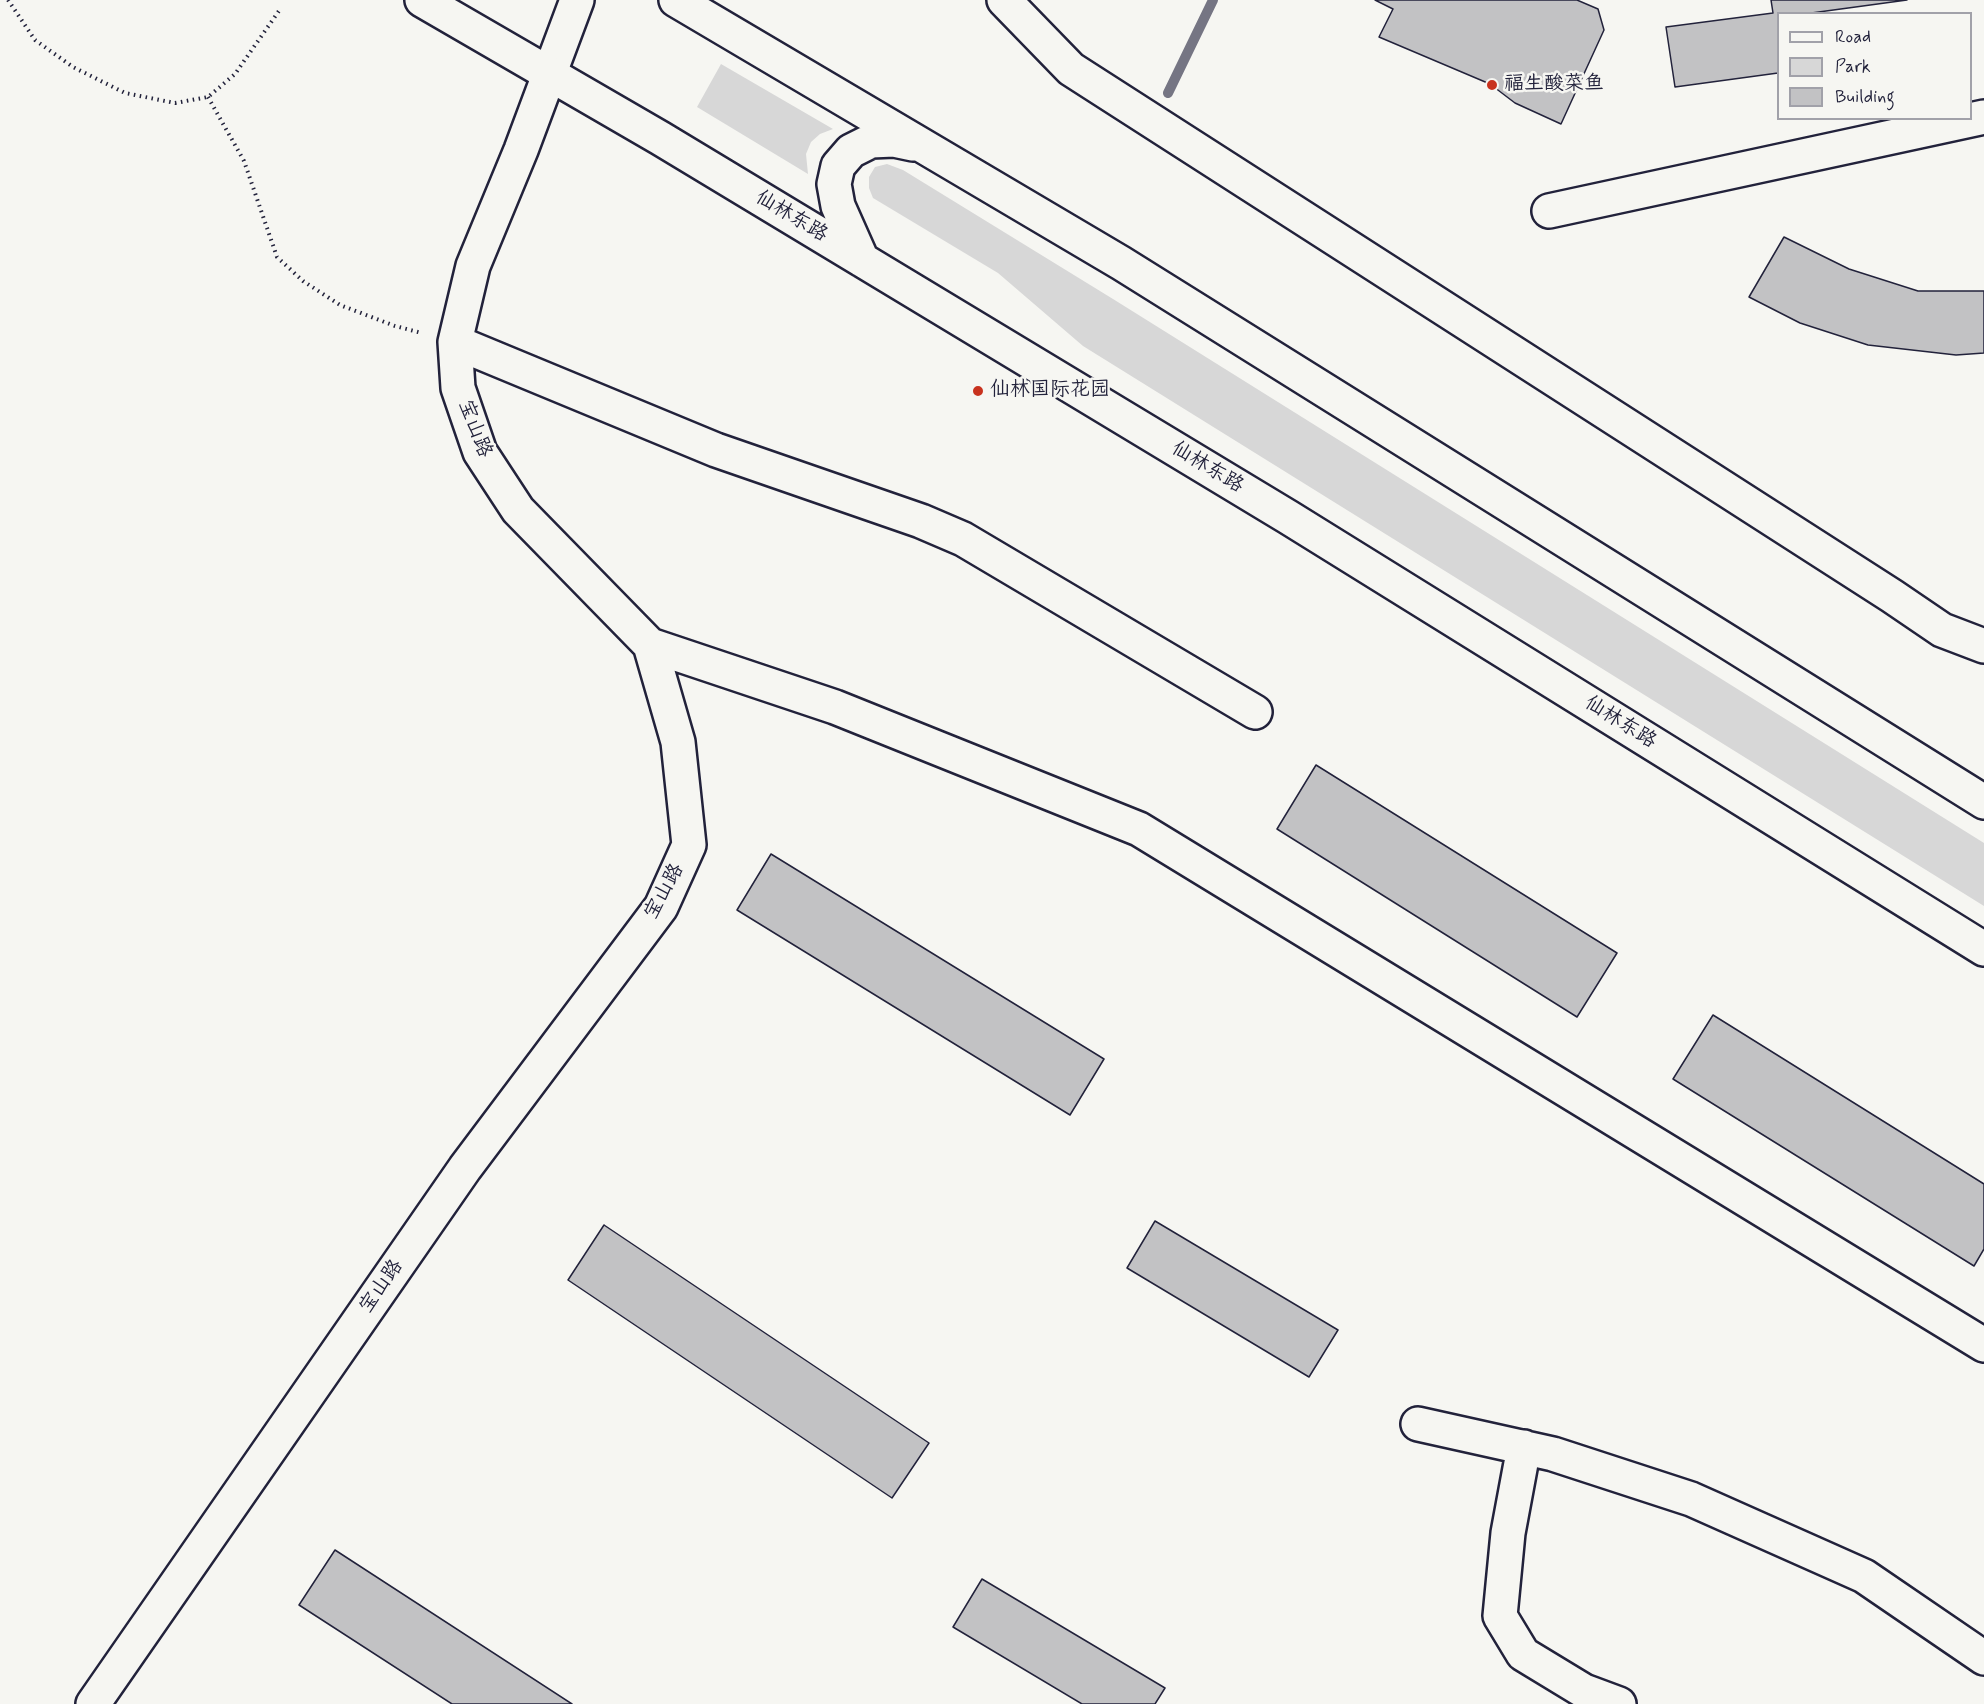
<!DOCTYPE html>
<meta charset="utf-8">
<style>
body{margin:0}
#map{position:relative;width:1984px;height:1704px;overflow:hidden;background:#f6f6f2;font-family:Mynerve,sans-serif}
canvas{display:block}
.legend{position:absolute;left:1777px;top:12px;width:195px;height:108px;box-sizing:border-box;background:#f6f6f2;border:2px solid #a1a1a9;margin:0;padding:8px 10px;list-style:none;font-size:18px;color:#22223b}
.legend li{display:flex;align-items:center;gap:12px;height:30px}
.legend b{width:30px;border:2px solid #a1a1a9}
</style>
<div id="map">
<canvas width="1984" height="1704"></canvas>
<ul class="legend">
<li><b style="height:8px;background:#f6f6f2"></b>Road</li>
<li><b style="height:16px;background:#d7d7d7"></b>Park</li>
<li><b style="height:16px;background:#c2c2c4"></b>Building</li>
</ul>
</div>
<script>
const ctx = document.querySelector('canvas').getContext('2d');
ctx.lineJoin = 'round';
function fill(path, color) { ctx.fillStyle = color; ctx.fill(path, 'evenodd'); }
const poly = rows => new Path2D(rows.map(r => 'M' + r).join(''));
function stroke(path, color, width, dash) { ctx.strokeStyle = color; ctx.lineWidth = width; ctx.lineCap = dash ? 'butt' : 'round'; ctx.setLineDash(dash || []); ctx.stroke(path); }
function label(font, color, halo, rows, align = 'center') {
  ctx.font = font + ' Mynerve,"LXGW WenKai TC",sans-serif'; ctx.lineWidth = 5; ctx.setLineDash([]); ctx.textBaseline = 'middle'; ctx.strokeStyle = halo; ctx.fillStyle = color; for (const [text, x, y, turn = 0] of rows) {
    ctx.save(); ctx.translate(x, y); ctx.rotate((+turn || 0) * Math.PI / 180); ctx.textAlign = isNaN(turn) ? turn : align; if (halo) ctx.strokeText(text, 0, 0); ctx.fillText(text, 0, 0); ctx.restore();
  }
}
const green = poly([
 [721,64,833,129,820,134,811,142,806,154,808,174,697,107],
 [887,164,903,170,1113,299,1984,843,1984,906,1083,346,998,273,873,198,869,188,869,177,875,167]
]);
const stream = poly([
 [1168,93,1213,0]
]);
const building = poly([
 [1375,0,1577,0,1598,9,1604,30,1561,124,1515,103,1490,84,1379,37,1393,9,1375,0],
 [1771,0,1907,0,1804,14,1778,14,1778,73,1675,87,1666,27,1773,13,1771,0],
 [1784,237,1849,269,1918,291,1984,291,1984,353,1956,355,1868,345,1800,323,1749,297,1784,237],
 [1316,765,1617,953,1577,1017,1277,829,1316,765],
 [771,854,1104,1059,1070,1115,737,910,771,854],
 [1713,1015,1984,1184,1984,1249,1974,1266,1673,1079,1713,1015],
 [1155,1221,1338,1330,1309,1377,1127,1268,1155,1221],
 [604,1225,929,1443,892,1498,568,1280,604,1225],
 [335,1550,572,1704,452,1704,299,1605,335,1550],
 [982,1579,1165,1688,1155,1704,1082,1704,953,1627,982,1579]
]);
const path = poly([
 [8,0,35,40,73,67,125,93,175,103,208,97,235,74,281,8],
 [208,97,244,161,277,257,303,281,340,305,395,326,422,333]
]);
const minor = poly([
 [1004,0,1071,69,1892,596,1942,630,1984,646],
 [1549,211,1984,117],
 [455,342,716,450,921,521,963,539,1255,712],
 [650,645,835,707,1139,829,1984,1345],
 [1418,1424,1553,1454,1691,1499,1864,1576,1984,1658],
 [1524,1447,1508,1533,1500,1616,1523,1654,1584,1691,1619,1704],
 [93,1704,465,1168,661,907,689,845,678,742,650,645,518,510,480,452,458,388,455,342,473,266,521,150,577,0]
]);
const major = poly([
 [422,0,660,138,1288,517,1984,949],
 [676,0,1121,263,1984,802],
 [862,260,838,206,834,184,838,166,851,151,871,141,894,140,913,144]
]);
const markers = [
 [1492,85,6,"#c8321e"],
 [978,391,6,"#c8321e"]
];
const poiNames = [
 ["福生酸菜鱼",1504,85],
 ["仙林国际花园",990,391]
];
const streetNames = [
 ["仙林东路",791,217,31],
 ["宝山路",474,429,69],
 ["仙林东路",1207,468,31],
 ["仙林东路",1620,723,32],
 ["宝山路",665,892,-61],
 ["宝山路",382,1287,-55]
];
fill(green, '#d7d7d7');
stroke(stream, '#757583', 10);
fill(building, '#c2c2c4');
stroke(building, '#22223b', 1.5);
stroke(minor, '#22223b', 38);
stroke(major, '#22223b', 38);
stroke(path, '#22223b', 4, [1.5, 4.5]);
stroke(minor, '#f6f6f2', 33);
stroke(major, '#f6f6f2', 33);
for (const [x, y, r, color] of markers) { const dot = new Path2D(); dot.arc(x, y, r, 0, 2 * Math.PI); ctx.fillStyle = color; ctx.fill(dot); stroke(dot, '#f6f6f2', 2); }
label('20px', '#22223b', '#f6f6f2', poiNames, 'left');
label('20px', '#22223b', '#f6f6f2', streetNames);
</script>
